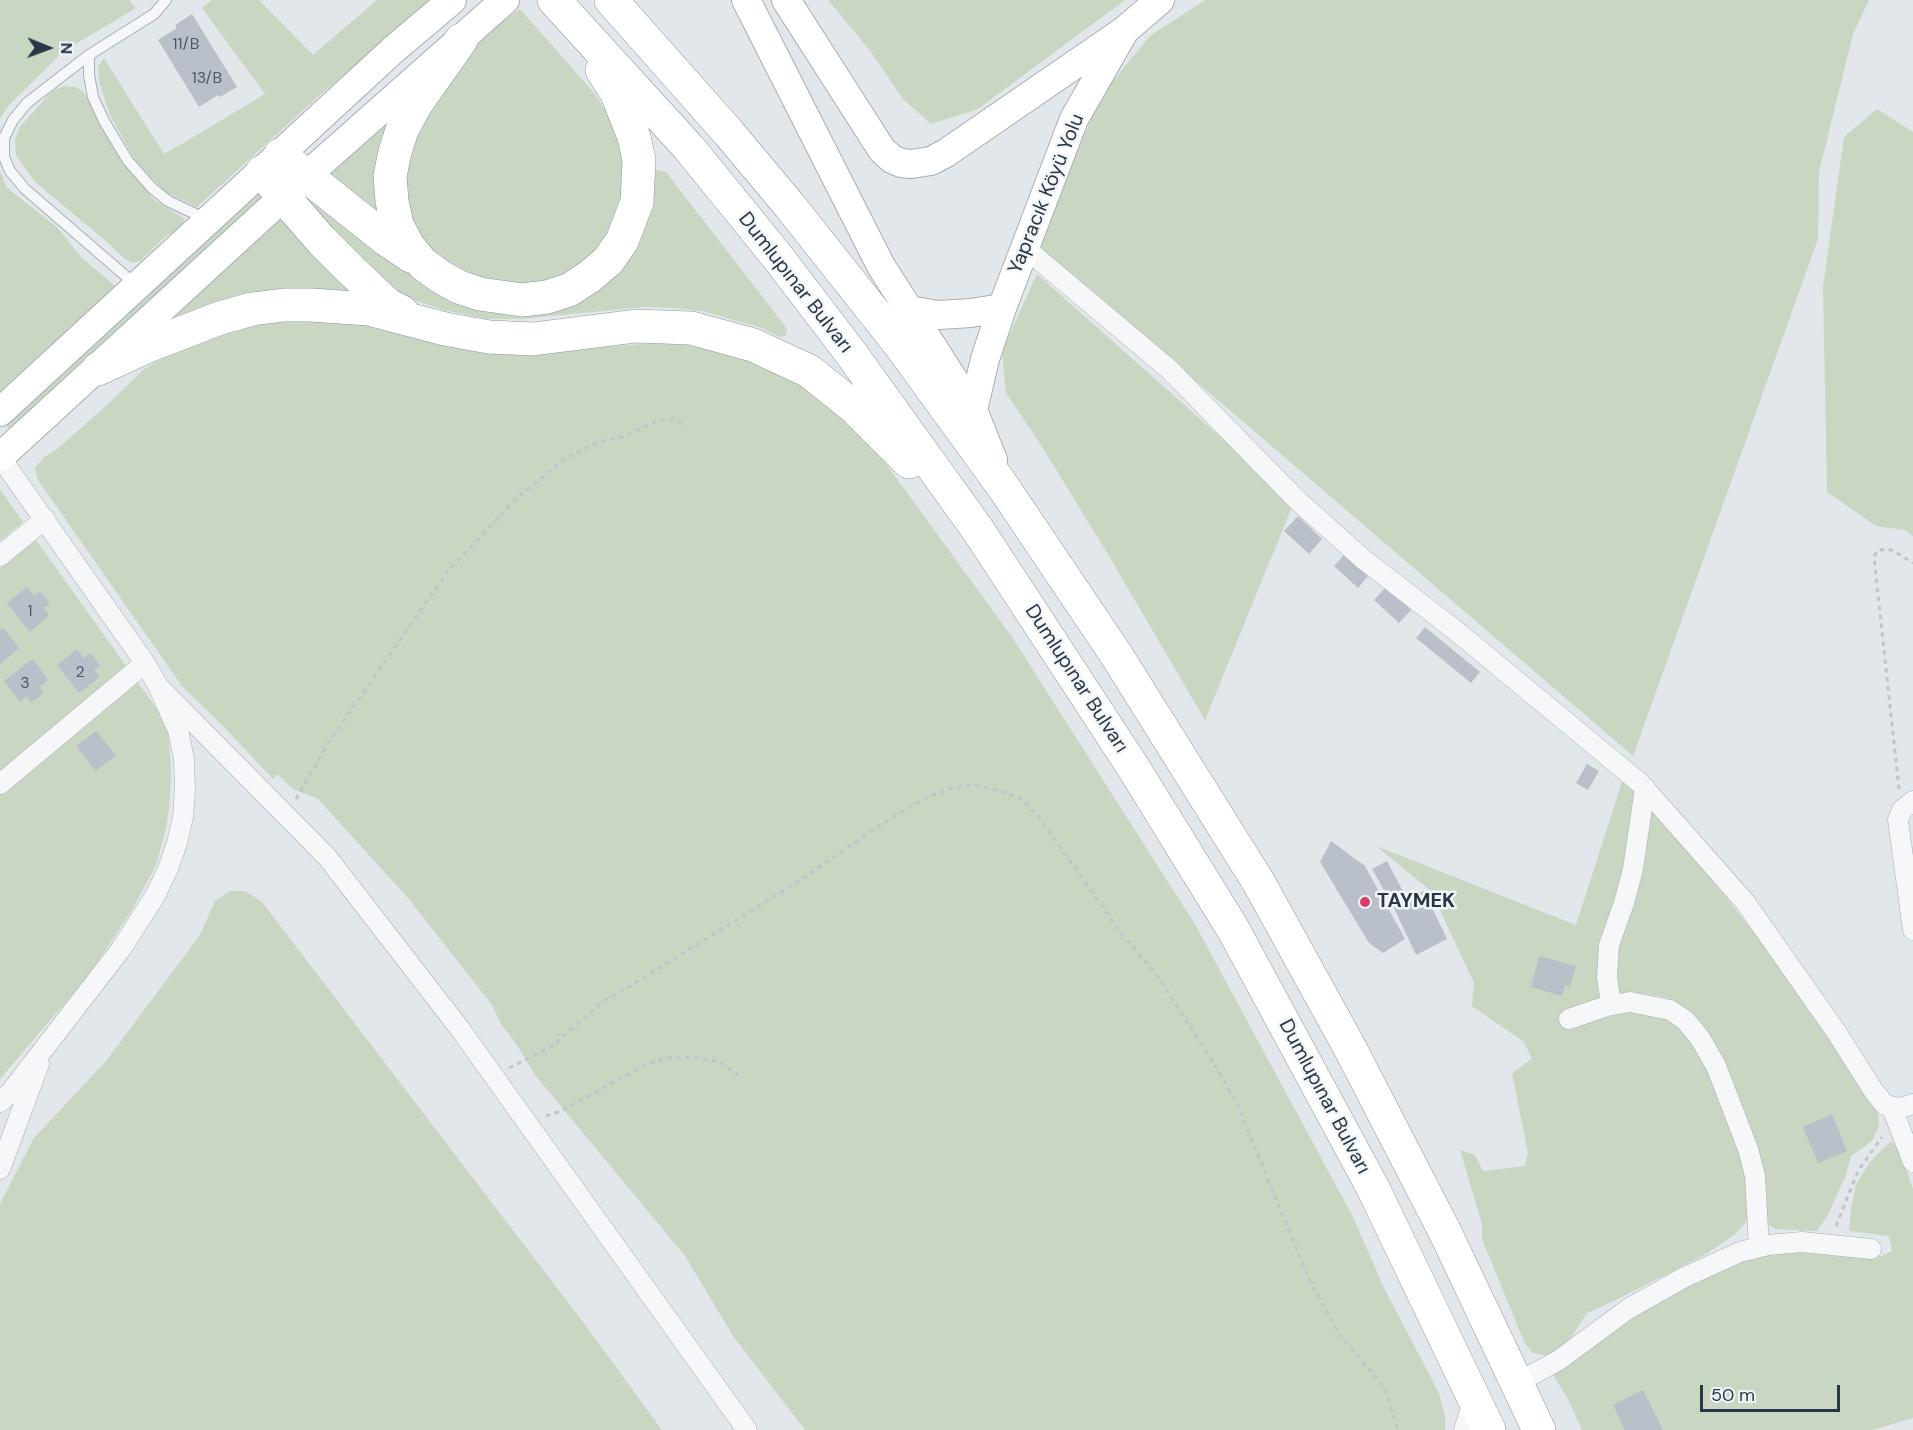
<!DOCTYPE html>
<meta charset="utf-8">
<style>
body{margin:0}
#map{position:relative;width:1913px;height:1430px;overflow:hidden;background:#e2e7eb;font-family:"DM Sans",sans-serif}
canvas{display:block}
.north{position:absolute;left:18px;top:18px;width:60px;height:60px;-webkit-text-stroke:4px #f2f5f8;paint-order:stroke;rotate:91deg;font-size:16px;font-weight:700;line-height:24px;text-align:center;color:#283645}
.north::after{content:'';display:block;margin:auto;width:21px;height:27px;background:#283645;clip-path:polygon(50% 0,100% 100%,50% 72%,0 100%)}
.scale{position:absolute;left:1700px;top:1385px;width:140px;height:27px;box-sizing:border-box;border:3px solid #283645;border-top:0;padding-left:8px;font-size:18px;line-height:21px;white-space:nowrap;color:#283645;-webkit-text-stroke:4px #f2f5f8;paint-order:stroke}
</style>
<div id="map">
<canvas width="1913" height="1430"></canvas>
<div class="north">N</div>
<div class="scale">50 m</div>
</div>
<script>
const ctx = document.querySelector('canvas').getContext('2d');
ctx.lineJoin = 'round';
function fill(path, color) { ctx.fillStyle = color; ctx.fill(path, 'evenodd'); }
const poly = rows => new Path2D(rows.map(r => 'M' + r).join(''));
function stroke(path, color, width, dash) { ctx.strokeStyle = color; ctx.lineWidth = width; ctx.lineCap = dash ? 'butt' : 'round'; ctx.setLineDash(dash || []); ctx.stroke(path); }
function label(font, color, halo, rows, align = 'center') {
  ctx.font = font + ' "DM Sans",sans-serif'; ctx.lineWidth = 5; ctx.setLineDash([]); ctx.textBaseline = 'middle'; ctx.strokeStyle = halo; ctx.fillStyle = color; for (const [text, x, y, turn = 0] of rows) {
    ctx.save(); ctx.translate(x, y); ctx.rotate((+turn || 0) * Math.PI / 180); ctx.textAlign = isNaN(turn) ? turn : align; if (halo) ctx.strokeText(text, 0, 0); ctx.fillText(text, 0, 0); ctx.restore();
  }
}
const green = poly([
 [0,0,129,0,136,8,64,51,10,104,0,118],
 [212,0,259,0,313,55,377,0,435,0,321,94,197,207,165,192,135,160,110,115,99,81,98,67,104,58,164,154,185,142,265,94,202,8],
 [828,0,1125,0,978,109,931,124,903,99,871,52],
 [1205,0,1869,0,1853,34,1819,172,1818,239,1633,756,1037,245,1102,94,1150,36],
 [520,9,594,93,618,129,627,181,614,228,597,249,577,269,557,280,516,287,466,274,445,262,424,243,410,220,404,195,409,147,439,89,489,32],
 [64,86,75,87,83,91,117,152,140,183,154,200,185,219,179,228,165,237,141,260,133,263,126,260,107,242,35,182,16,155,15,139,20,127,52,91],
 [415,92,391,122,380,141,376,160,376,181,383,222,329,183,329,168],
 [1877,109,1913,132,1913,536,1904,530,1876,526,1827,492,1823,287,1844,137],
 [656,170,666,172,785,326,787,331,785,336,780,337,759,327,702,311,671,308,644,307,521,319,488,319,443,310,405,297,369,267,302,197,309,192,468,303,626,261,642,237],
 [0,171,7,188,57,227,81,257,115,286,0,391],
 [257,192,265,199,15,435,5,424],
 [282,214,359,293,160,323],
 [1037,274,1226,442,1292,507,1205,720,1109,556,1041,445,1006,393,1002,351],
 [321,317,390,328,460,348,521,352,660,343,698,346,752,360,787,373,854,426,884,461,1012,637,1196,926,1353,1217,1384,1288,1439,1393,1445,1417,1445,1430,805,1430,733,1336,685,1256,535,1075,517,1045,501,1024,492,1005,408,898,318,799,293,789,277,774,273,779,224,727,182,686,38,480,35,468,44,457,56,450,107,405,143,370,183,345,277,318],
 [0,489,23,522,0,541],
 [36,540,127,667,0,771,0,568],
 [136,680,162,716,168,733,171,768,170,801,166,829,156,865,132,910,89,975,0,1079,0,792],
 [1624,776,1663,818,1797,987,1878,1112,1879,1126,1872,1141,1851,1156,1845,1177,1828,1215,1817,1231,1775,1229,1765,1222,1760,1172,1741,1108,1715,1050,1688,1015,1668,998,1632,992,1599,999,1559,1022,1566,1027,1593,1017,1628,1009,1668,1018,1697,1046,1747,1170,1751,1215,1737,1233,1708,1253,1616,1300,1587,1313,1568,1342,1548,1356,1533,1353,1525,1344,1482,1239,1482,1224,1460,1150,1475,1155,1483,1171,1525,1166,1528,1153,1512,1073,1532,1059,1524,1042,1472,1006,1474,983,1431,891,1376,846,1576,925],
 [230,891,245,891,262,902,583,1322,662,1430,0,1430,0,1204,34,1138,106,1061,200,935,215,901],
 [1891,1141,1900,1150,1913,1189,1913,1418,1872,1430,1582,1430,1568,1399,1552,1373,1609,1328,1688,1284,1779,1246,1847,1249,1882,1256,1892,1251,1889,1236,1849,1231,1851,1210,1856,1184,1870,1162]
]);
const building = poly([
 [192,14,237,87,220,97,218,95,199,107,158,40,177,28,175,25],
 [1298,516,1322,539,1309,554,1284,531],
 [1344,555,1368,576,1358,588,1334,566],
 [27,587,34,596,40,591,50,603,44,608,49,615,30,632,7,603],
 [1386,587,1411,610,1399,623,1374,600],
 [1425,627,1480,672,1471,683,1416,638],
 [3,628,19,648,0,664,0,631],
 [77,649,84,658,90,653,100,665,94,670,100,677,79,693,57,665],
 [33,659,48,680,39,687,44,693,31,703,27,696,20,701,4,681],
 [96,731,116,755,96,771,76,746],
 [1587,764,1599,771,1588,790,1576,783],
 [1331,841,1365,866,1405,939,1383,953,1369,943,1320,862],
 [1387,861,1407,899,1424,891,1447,939,1416,955,1394,908,1372,869],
 [1539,956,1576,966,1570,987,1565,985,1562,996,1531,987],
 [1832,1114,1847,1151,1818,1163,1803,1127],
 [1643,1390,1663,1430,1625,1430,1613,1405]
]);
const path = poly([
 [1899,789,1874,557,1877,551,1885,549,1892,550,1913,563],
 [296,799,327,745,447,572,517,498,563,460,598,442,621,437,660,420,674,419,686,426],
 [509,1068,551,1047,605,1000,642,979,799,881,897,814,926,798,952,788,976,785,1001,791,1021,799,1040,818,1120,932,1157,975,1218,1070,1238,1106,1311,1284,1339,1334,1384,1387,1398,1430],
 [546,1116,561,1111,645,1065,665,1058,682,1057,701,1058,720,1062,739,1076],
 [1836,1226,1858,1171,1882,1137]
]);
const lane = poly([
 [89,55,89,75,93,97,104,121,128,161,152,188,168,201,206,219],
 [136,285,25,189,10,171,4,157,4,138,13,120,27,103,89,55,154,14,166,0]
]);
const street = poly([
 [1025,248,1170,370,1297,500,1363,559,1455,630,1640,783,1745,902,1837,1033,1873,1090,1885,1105,1901,1108,1913,1104],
 [0,457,145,663,158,686,178,730,184,759,185,789,183,817,177,843,168,869,155,896,121,949,9,1094,0,1102],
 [0,556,45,519],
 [158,686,327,857,460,1029,747,1430],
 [0,784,145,663],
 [1913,801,1902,810,1898,820,1913,930],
 [1611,1005,1607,977,1609,945,1624,903,1633,869,1645,788],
 [1569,1019,1607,1006,1630,1002,1670,1010,1685,1020,1700,1038,1716,1066,1748,1149,1755,1176,1759,1247],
 [1892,1108,1913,1162],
 [0,1169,39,1064],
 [1517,1383,1559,1360,1628,1309,1683,1278,1740,1252,1768,1245,1802,1242,1871,1249],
 [1464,1430,1474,1398]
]);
const secondary = poly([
 [746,0,881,266,973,410,993,460],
 [786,0,882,150,892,159,901,163,911,164,931,161,946,153,1125,30],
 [909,310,938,315,971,313,1002,308],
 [973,410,985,359,1002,308,1074,119,1125,30,1160,0],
 [0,412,393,50,452,0],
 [0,457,306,176,505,0]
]);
const highway = poly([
 [554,0,689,148,776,255,850,352,978,530,1133,767,1233,929,1373,1188,1489,1430],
 [611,0,728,132,790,206,900,345,1004,488,1117,656,1259,883,1350,1048,1445,1232,1539,1430],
 [461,40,416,104,402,130,395,152,390,176,392,201,397,225,408,246,423,264,441,277,459,287,480,294,522,300,547,297,569,290,589,277,608,261,622,241,637,202,639,160,634,137,617,94,602,70],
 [280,155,387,240,411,256],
 [262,172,321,240,350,269,388,305,402,312],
 [98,369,150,345,220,318,252,309,284,305,311,305,369,309,445,329,489,337,533,339,636,326,691,328,753,345,809,371,854,407,909,462]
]);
const markers = [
 [1365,902,6,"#d93e66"]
];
const numberNames = [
 ["11/B",186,45],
 ["13/B",207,79],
 ["1",30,612],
 ["2",80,673],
 ["3",25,684]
];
const streetNames = [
 ["Yapracık Köyü Yolu",1047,194,-68],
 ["Dumlupınar Bulvarı",795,283,52],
 ["Dumlupınar Bulvarı",1076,679,57],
 ["Dumlupınar Bulvarı",1324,1097,62]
];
const poiNames = [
 ["TAYMEK",1377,902]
];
fill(green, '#c9d6c2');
fill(building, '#b9c0ca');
stroke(lane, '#a6aeb6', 12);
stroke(street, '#a6aeb6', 21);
stroke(secondary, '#a6aeb6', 30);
stroke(highway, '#8896a3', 34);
stroke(path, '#c0c5ca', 3, [4.5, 4.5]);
stroke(lane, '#f5f7f9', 10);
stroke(street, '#f5f7f9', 20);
stroke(secondary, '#fff', 28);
stroke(highway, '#fff', 33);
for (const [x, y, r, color] of markers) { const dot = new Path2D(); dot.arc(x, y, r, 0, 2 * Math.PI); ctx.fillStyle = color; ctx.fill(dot); stroke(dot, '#f2f5f8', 2); }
label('16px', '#4c5866', null, numberNames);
label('20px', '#283645', '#f2f5f8', streetNames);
label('bold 20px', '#283645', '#f2f5f8', poiNames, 'left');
</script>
